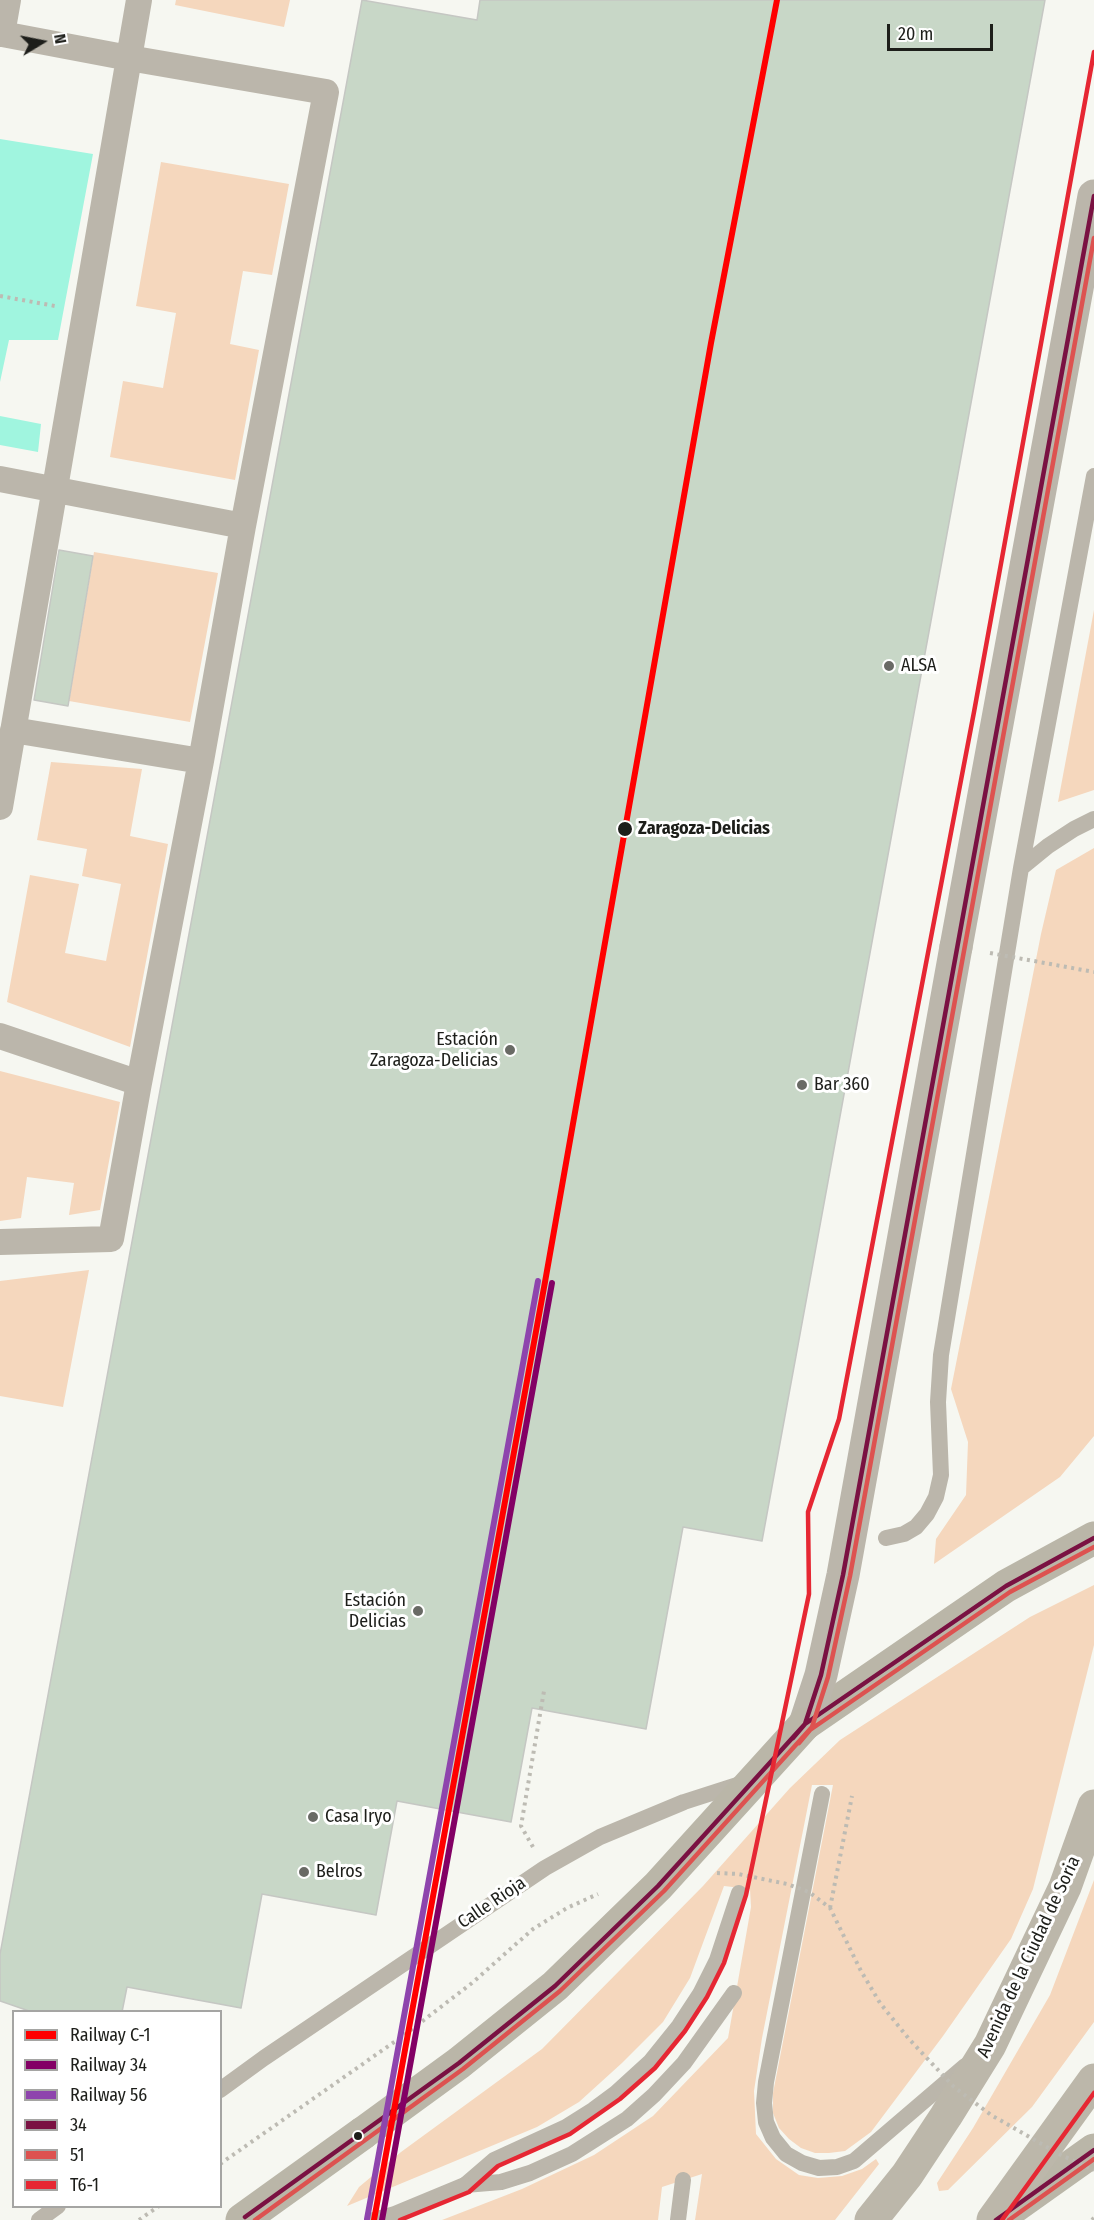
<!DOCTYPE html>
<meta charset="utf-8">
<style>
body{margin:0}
#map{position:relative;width:1094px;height:2220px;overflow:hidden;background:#f6f7f1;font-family:"Fira Sans Condensed",sans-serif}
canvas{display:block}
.legend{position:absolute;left:12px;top:2010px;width:210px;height:198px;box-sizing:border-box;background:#fff;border:2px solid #a5a5a3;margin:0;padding:8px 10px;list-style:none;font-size:18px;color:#1d1e1a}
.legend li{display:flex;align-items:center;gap:12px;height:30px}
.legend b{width:30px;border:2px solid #a5a5a3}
.north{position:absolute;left:12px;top:12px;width:60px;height:60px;-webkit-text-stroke:4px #fff;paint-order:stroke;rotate:80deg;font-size:16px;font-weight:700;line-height:24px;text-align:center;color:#1d1e1a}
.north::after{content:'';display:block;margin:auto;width:21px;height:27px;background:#1d1e1a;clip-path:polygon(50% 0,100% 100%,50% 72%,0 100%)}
.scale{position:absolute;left:887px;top:24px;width:106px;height:27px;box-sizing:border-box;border:3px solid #1d1e1a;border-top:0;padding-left:8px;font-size:18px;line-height:21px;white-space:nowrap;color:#1d1e1a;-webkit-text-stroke:4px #fff;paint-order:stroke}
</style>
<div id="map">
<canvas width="1094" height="2220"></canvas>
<ul class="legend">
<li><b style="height:8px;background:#f00"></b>Railway C-1</li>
<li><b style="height:8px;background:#830065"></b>Railway 34</li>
<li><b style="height:8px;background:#8e44ad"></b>Railway 56</li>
<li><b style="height:8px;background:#7a1142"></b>34</li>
<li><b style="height:8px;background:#dd5250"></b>51</li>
<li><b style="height:8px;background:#e62733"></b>T6-1</li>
</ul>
<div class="north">N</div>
<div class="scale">20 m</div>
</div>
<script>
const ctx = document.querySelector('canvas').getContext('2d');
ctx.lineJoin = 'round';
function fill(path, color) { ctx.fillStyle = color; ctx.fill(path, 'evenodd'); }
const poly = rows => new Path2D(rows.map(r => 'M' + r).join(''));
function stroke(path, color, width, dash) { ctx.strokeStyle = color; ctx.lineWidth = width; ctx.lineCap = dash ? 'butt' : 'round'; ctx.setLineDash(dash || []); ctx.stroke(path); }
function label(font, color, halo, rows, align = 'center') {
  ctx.font = font + ' "Fira Sans Condensed",sans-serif'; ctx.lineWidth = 6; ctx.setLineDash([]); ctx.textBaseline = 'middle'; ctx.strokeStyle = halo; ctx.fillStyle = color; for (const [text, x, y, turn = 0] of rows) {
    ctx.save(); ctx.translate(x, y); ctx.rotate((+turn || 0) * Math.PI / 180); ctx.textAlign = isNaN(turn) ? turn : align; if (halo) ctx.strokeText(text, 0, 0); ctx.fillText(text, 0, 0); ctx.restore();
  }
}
const green = poly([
 [176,0,290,0,284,27,175,5],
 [161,162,289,184,272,275,243,271,230,344,259,350,235,480,110,457,123,381,163,388,176,313,136,306],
 [94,552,218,573,190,722,69,701],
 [1094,610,1094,790,1058,802],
 [51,762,142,769,130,836,168,844,130,1047,7,1002,30,875,79,884,65,953,106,961,121,884,82,876,87,849,37,840],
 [1094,848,1094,1436,1060,1477,934,1564,936,1539,966,1495,968,1442,951,1389,1041,934,1056,870],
 [0,1071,120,1102,100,1210,69,1215,74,1183,27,1177,21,1218,0,1221],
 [89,1270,63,1407,0,1396,0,1281],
 [1094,1585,1094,1645,1033,1889,1011,1939,943,2036,871,2132,845,2151,829,2153,815,2153,801,2148,789,2139,779,2128,773,2113,773,2093,833,1785,812,1785,762,2038,754,2091,756,2134,776,2159,799,2175,818,2178,842,2176,862,2169,876,2159,879,2164,835,2220,695,2220,702,2174,662,2187,658,2220,442,2220,522,2189,594,2155,653,2116,728,2038,751,1907,750,1889,724,1886,690,1978,663,2022,622,2063,579,2102,537,2127,347,2206,359,2187,401,2152,542,2049,703,1886,790,1788,840,1740,1030,1617],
 [1094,1880,1094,2022,1032,2107,948,2190,939,2191,937,2183,973,2128,1050,1995]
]);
const water = poly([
 [0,139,93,154,58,340,9,340,0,382],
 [0,416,41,424,38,452,0,445]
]);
const building = poly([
 [362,0,477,20,480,0,1045,0,762,1541,683,1527,646,1729,532,1708,511,1822,397,1801,376,1915,262,1894,241,2008,127,1987,122,2012,32,2012,0,2001,0,1954,362,0],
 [59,550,93,556,68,706,34,700,59,550]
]);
const path = poly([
 [0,296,55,306],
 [533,1847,521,1826,544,1691],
 [830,1908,852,1796],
 [139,2220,159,2206],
 [1092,2220,1094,2218]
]);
const service = poly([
 [1021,868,1048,846,1074,829,1094,819],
 [886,1538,904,1534,916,1527,927,1514,936,1497,941,1475,938,1402,941,1355,1021,868,1094,476],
 [822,1794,766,2082,764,2103,766,2122,773,2138,786,2154,802,2163,819,2168,837,2167,854,2161,965,2066],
 [465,2185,494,2160,566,2127,593,2110,616,2093,650,2062,679,2026,700,1994,717,1960,739,1893],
 [465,2185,501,2182,530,2173,572,2154,627,2119,654,2095,684,2063,734,1993],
 [39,2220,58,2206],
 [678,2220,683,2180]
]);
const pedestrian = poly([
 [0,33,2,34,8,0],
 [0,479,243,526,326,92,129,58,2,34],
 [13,730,201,761,243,526],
 [0,807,139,0],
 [0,1036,139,1083,201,761],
 [0,1242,111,1239,139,1083]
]);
const minor = poly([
 [956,947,1094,196]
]);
const secondary = poly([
 [805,1724,1006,1586,1094,1538],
 [997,2219,1094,2150],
 [242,2220,363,2133]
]);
const primary = poly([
 [871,2220,907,2175,946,2116,990,2045,1065,1887,1094,1806],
 [993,2220,1094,2080]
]);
const pathBridge = poly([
 [990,953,1094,972],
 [717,1873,738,1874,787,1884,809,1892,830,1908,861,1971,880,2003,909,2039,954,2087,991,2115,1061,2155,1094,2170],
 [220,2164,407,2033,472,1983,533,1929,567,1908,598,1894]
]);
const serviceBridge = poly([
 [220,2090,264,2058,545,1868,600,1837,684,1802,743,1783],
 [374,2220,395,2214,465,2185]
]);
const minorBridge = poly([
 [805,1724,821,1675,843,1575,956,947]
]);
const secondaryBridge = poly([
 [363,2133,459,2063,555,1986,658,1886,805,1724]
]);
const bus1 = poly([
 [793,1738,805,1724,1006,1586,1094,1538],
 [245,2217,459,2063,555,1986,658,1886,805,1724,821,1675,843,1575,1094,196],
 [996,2220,1094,2150]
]);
const bus2 = poly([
 [799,1743,810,1730,1010,1592,1094,1547],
 [255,2220,463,2069,560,1991,664,1891,812,1727,828,1677,850,1576,1094,238],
 [1009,2220,1094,2159]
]);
const bus3 = poly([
 [400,2220,469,2192,498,2166,570,2134,620,2099,655,2068,685,2031,707,1997,724,1963,746,1895,809,1594,808,1512,839,1419,974,712,1094,52],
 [1002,2220,1094,2093]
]);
const rail1 = poly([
 [374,2220,545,1282,711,343,777,0]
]);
const rail2 = poly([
 [382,2220,552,1283]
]);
const rail3 = poly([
 [367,2219,538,1281]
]);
const markers = [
 [889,666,6,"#696a65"],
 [625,829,8,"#1d1e1a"],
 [510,1050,6,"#696a65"],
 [802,1085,6,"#696a65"],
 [418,1611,6,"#696a65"],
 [313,1817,6,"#696a65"],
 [304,1872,6,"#696a65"],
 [358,2136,5,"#1d1e1a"]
];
const poiNames = [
 ["ALSA",901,666],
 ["Estación",498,1040,"right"],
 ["Zaragoza-Delicias",498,1061,"right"],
 ["Bar 360",814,1085],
 ["Estación",406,1601,"right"],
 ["Delicias",406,1622,"right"],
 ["Casa Iryo",325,1817],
 ["Belros",316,1872]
];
const stopNames = [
 ["Zaragoza-Delicias",638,829]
];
const streetNames = [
 ["Calle Rioja",492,1903,-34],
 ["Avenida de la Ciudad de Soria",1029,1957,-65]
];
fill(green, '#f5d7bd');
fill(water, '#a0f5df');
fill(building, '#c8d7c7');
stroke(building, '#c5c7c3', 1.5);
stroke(path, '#bdbbb3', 4, [3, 4.5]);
stroke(service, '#bbb6ab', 16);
stroke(pedestrian, '#bbb6ab', 26);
stroke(minor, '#bbb6ab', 33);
stroke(secondary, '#bab6a8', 33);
stroke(primary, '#bcb7aa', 33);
stroke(pathBridge, '#bdbbb3', 4, [3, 4.5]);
stroke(serviceBridge, '#bbb6ab', 16);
stroke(minorBridge, '#bbb6ab', 33);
stroke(secondaryBridge, '#bab6a8', 33);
stroke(bus1, '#7a1142', 4.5);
stroke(bus2, '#dd5250', 4.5);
stroke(bus3, '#e62733', 4.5);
stroke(rail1, '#f00', 6);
stroke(rail2, '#830065', 6);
stroke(rail3, '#8e44ad', 6);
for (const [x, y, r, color] of markers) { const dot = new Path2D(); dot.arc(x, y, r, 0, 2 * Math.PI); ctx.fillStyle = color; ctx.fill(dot); stroke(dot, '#fff', 2); }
label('18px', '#1d1e1a', '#fff', poiNames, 'left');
label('bold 18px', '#1d1e1a', '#fff', stopNames, 'left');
label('18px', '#1d1e1a', '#fff', streetNames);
</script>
